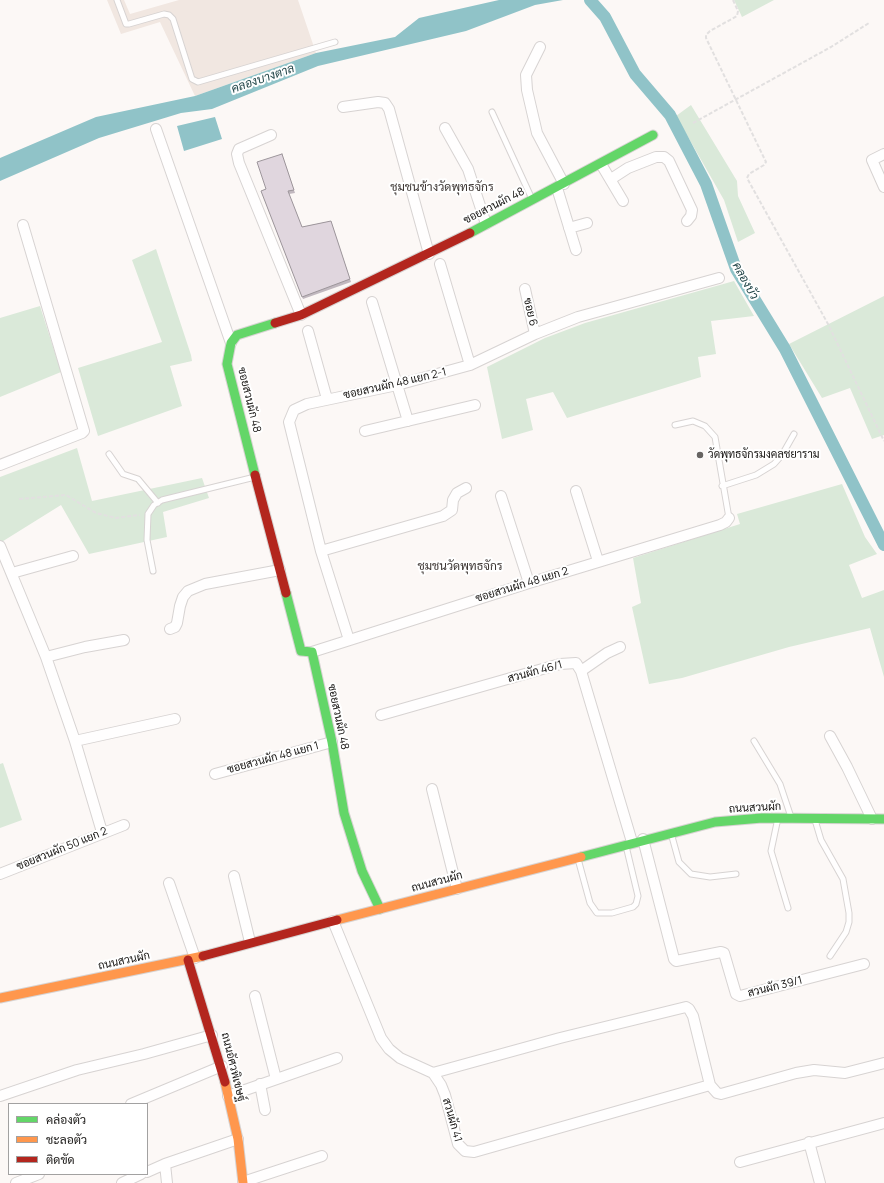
<!DOCTYPE html>
<meta charset="utf-8">
<style>
body{margin:0}
#map{position:relative;width:884px;height:1183px;overflow:hidden;background:#fcf8f6;font-family:Manrope,Sarabun,sans-serif}
canvas{display:block}
.legend{position:absolute;left:8px;top:1103px;width:140px;height:72px;box-sizing:border-box;background:#fff;border:1px solid #a2a1a1;margin:0;padding:5px 7px;list-style:none;font-size:12px;color:#171513}
.legend li{display:flex;align-items:center;gap:8px;height:20px}
.legend b{width:20px;border:1px solid #a2a1a1}
</style>
<div id="map">
<canvas width="884" height="1183"></canvas>
<ul class="legend">
<li><b style="height:5px;background:#63d668"></b>คล่องตัว</li>
<li><b style="height:5px;background:#ff974d"></b>ชะลอตัว</li>
<li><b style="height:5px;background:#b3261e"></b>ติดขัด</li>
</ul>
</div>
<script>
const ctx = document.querySelector('canvas').getContext('2d');
ctx.lineJoin = 'round';
function fill(path, color) { ctx.fillStyle = color; ctx.fill(path, 'evenodd'); }
const poly = rows => new Path2D(rows.map(r => 'M' + r).join(''));
function stroke(path, color, width, dash) { ctx.strokeStyle = color; ctx.lineWidth = width; ctx.lineCap = dash ? 'butt' : 'round'; ctx.setLineDash(dash || []); ctx.stroke(path); }
function label(font, color, halo, rows, align = 'center') {
  ctx.font = font + ' Manrope,Sarabun,sans-serif'; ctx.lineWidth = 4; ctx.setLineDash([]); ctx.textBaseline = 'middle'; ctx.strokeStyle = halo; ctx.fillStyle = color; for (const [text, x, y, turn = 0] of rows) {
    ctx.save(); ctx.translate(x, y); ctx.rotate((+turn || 0) * Math.PI / 180); ctx.textAlign = isNaN(turn) ? turn : align; if (halo) ctx.strokeText(text, 0, 0); ctx.fillText(text, 0, 0); ctx.restore();
  }
}
const built = poly([
 [107,0,124,0,130,14,179,0,298,0,316,53,195,96,160,22,121,34]
]);
const green = poly([
 [734,0,774,0,742,17],
 [691,105,737,181,738,196,755,233,738,242,724,200,676,116],
 [156,249,191,355,192,361,170,366,182,406,98,436,78,368,162,342,132,260],
 [734,281,754,316,711,321,716,354,698,357,701,377,567,418,553,392,526,399,533,430,502,439,487,367,545,338,585,323],
 [884,296,884,435,872,439,850,388,822,398,789,344],
 [40,306,61,372,0,397,0,318],
 [77,448,92,501,202,478,209,498,163,512,167,537,89,554,61,505,0,543,0,477],
 [842,484,865,537,877,554,849,565,862,598,884,590,884,677,870,628,789,647,682,678,649,684,632,607,641,603,633,558,740,524,737,514],
 [3,763,22,820,0,828,0,764]
]);
const water = poly([
 [499,0,563,0,535,5,466,31,318,66,212,109,181,113,99,138,0,181,0,158,96,117,195,96,316,53,395,37,419,18],
 [215,117,222,139,184,151,177,126]
]);
const canal = poly([
 [590,0,605,17,635,74,670,115,706,184,736,269,785,349,884,545]
]);
const path = poly([
 [733,0,738,11,737,16,710,31,706,35,706,38,766,162,764,165,749,174,747,178,828,324,884,441],
 [693,123,831,47,869,23],
 [19,499,66,495,96,513,116,518,140,515]
]);
const lane = poly([
 [117,0,126,24,129,24,164,14,169,15,173,19,192,79,198,82,335,42],
 [492,112,532,199],
 [675,425,693,421,705,426,715,437,729,518],
 [109,454,123,474,138,479,158,503],
 [722,486,756,475,774,464,782,455,794,434],
 [153,571,147,540,148,514,154,505,162,500,255,477],
 [754,741,780,784,791,817],
 [778,818,771,851,788,908],
 [815,820,821,840,843,879,849,913,849,922,846,932,830,956],
 [671,833,679,862,691,874,710,877,736,874],
 [578,859,590,903,597,913,612,913,633,907,636,904,638,896,626,846]
]);
const street = poly([
 [540,47,526,75,527,90,537,133,564,184],
 [343,107,378,102,385,103,389,109,429,254],
 [445,128,468,169,486,224],
 [156,129,231,343],
 [271,135,239,149,237,154,239,163,301,315],
 [884,154,872,160,884,187],
 [601,164,623,201],
 [611,179,628,168,656,157,664,157,669,161,692,210,691,216,687,221],
 [557,188,576,250],
 [569,228,587,223],
 [440,264,470,365],
 [525,289,535,334],
 [372,302,408,421],
 [308,331,327,399],
 [365,431,475,405],
 [0,465,82,433,84,431,23,225],
 [576,491,598,561],
 [501,496,529,583],
 [0,546,46,657,75,741,102,832],
 [321,551,443,516,452,510,453,500,457,493,466,488],
 [12,573,73,556],
 [170,629,175,627,177,623,180,606,183,597,188,591,205,584,280,570],
 [349,640,321,551,289,422,294,410,307,404,397,385,470,365,535,334,578,317,719,278],
 [312,652,529,583,720,525,726,522,729,518],
 [46,657,85,647,124,640],
 [581,671,607,653,620,647],
 [381,715,560,664,576,663,581,671,632,842],
 [830,736,847,767,872,819],
 [75,741,175,719],
 [215,774,332,742],
 [432,789,457,889],
 [643,839,674,959,676,961,721,952,724,953,736,994,740,996,864,964],
 [0,874,124,825],
 [234,876,250,942],
 [169,883,195,958],
 [333,921,381,1038,389,1049,400,1058,433,1073,441,1085,445,1095,458,1144,465,1151,474,1152,710,1085],
 [255,996,276,1079],
 [433,1073,560,1038,686,1007,689,1009,693,1016,710,1085,717,1093,721,1094,796,1073,814,1070,845,1073,884,1063],
 [260,1084,265,1110],
 [0,1096,77,1070,144,1054,212,1035],
 [228,1096,337,1058],
 [131,1104,222,1066],
 [809,1142,820,1183],
 [740,1162,884,1123],
 [147,1172,165,1164],
 [243,1182,322,1156],
 [16,1183,39,1174],
 [122,1183,141,1174],
 [167,1183,165,1164,238,1139]
]);
const fast = poly([
 [470,233,653,135],
 [255,475,227,364,231,343,237,335,275,323],
 [286,593,301,651,312,652,332,742,344,813,362,871,380,909],
 [581,857,715,822,762,818,884,819]
]);
const slow = poly([
 [337,920,581,857],
 [0,998,203,956],
 [225,1082,238,1139,243,1183]
]);
const jam = poly([
 [275,323,301,315,470,233],
 [255,475,286,593],
 [203,956,337,920],
 [188,960,225,1082]
]);
const wall = poly([
 [282,154,295,193,289,194,302,227,331,221,351,282,303,299,261,191,266,189]
]);
const building = poly([
 [282,154,294,190,288,191,302,227,331,221,350,279,302,297,261,191,266,189,257,162,282,154]
]);
const markers = [
 [700,455,4,"#676462"]
];
const streetNames = [
 ["ซอยสวนผัก 48",494,206,-27],
 ["ซอย 6",530,312,77],
 ["ซอยสวนผัก 48 แยก 2-1",395,384,-13],
 ["ซอยสวนผัก 48",249,400,76],
 ["ซอยสวนผัก 48 แยก 2",522,585,-17],
 ["สวนผัก 46/1",535,672,-15],
 ["ซอยสวนผัก 48",338,717,78],
 ["ซอยสวนผัก 48 แยก 1",273,758,-15],
 ["ถนนสวนผัก",755,808,-3],
 ["ซอยสวนผัก 50 แยก 2",62,849,-22],
 ["ถนนสวนผัก",437,882,-15],
 ["ถนนสวนผัก",124,961,-12],
 ["สวนผัก 39/1",775,987,-14],
 ["ถนนอัศวพิเชษฐ์",233,1067,76],
 ["สวนผัก 41",452,1120,74]
];
const poiNames = [
 ["วัดพุทธจักรมงคลชยาราม",708,455]
];
const waterNames = [
 ["คลองบางตาล",263,79,-19],
 ["คลองบัว",745,281,61]
];
const neighbourhoodNames = [
 ["ชุมชนข้างวัดพุทธจักร",442,188],
 ["ชุมชนวัดพุทธจักร",460,567]
];
fill(built, '#f1e7e1');
fill(green, '#dae9d9');
fill(water, '#90c3c8');
stroke(canal, '#90c3c8', 12);
stroke(lane, '#d7d3d2', 7);
stroke(street, '#d7d3d2', 12);
stroke(fast, '#d7d3d2', 11);
stroke(slow, '#d7d3d2', 11);
stroke(jam, '#d7d3d2', 11);
stroke(path, '#e2e0e0', 2, [4, 2]);
stroke(lane, '#fffefe', 5);
stroke(street, '#fffefe', 10);
stroke(fast, '#63d668', 9);
stroke(slow, '#ff974d', 9);
stroke(jam, '#b3261e', 9);
fill(wall, '#c1b8bf');
fill(building, '#e0d6de');
stroke(building, '#9d969b', 1);
for (const [x, y, r, color] of markers) { const dot = new Path2D(); dot.arc(x, y, r, 0, 2 * Math.PI); ctx.fillStyle = color; ctx.fill(dot); stroke(dot, '#fff', 1.5); }
label('11px', '#171513', '#fff', streetNames);
label('11px', '#171513', '#fff', poiNames, 'left');
label('italic 12px', '#204447', '#fff', waterNames);
label('12px', '#3e3734', '#fff', neighbourhoodNames);
</script>
